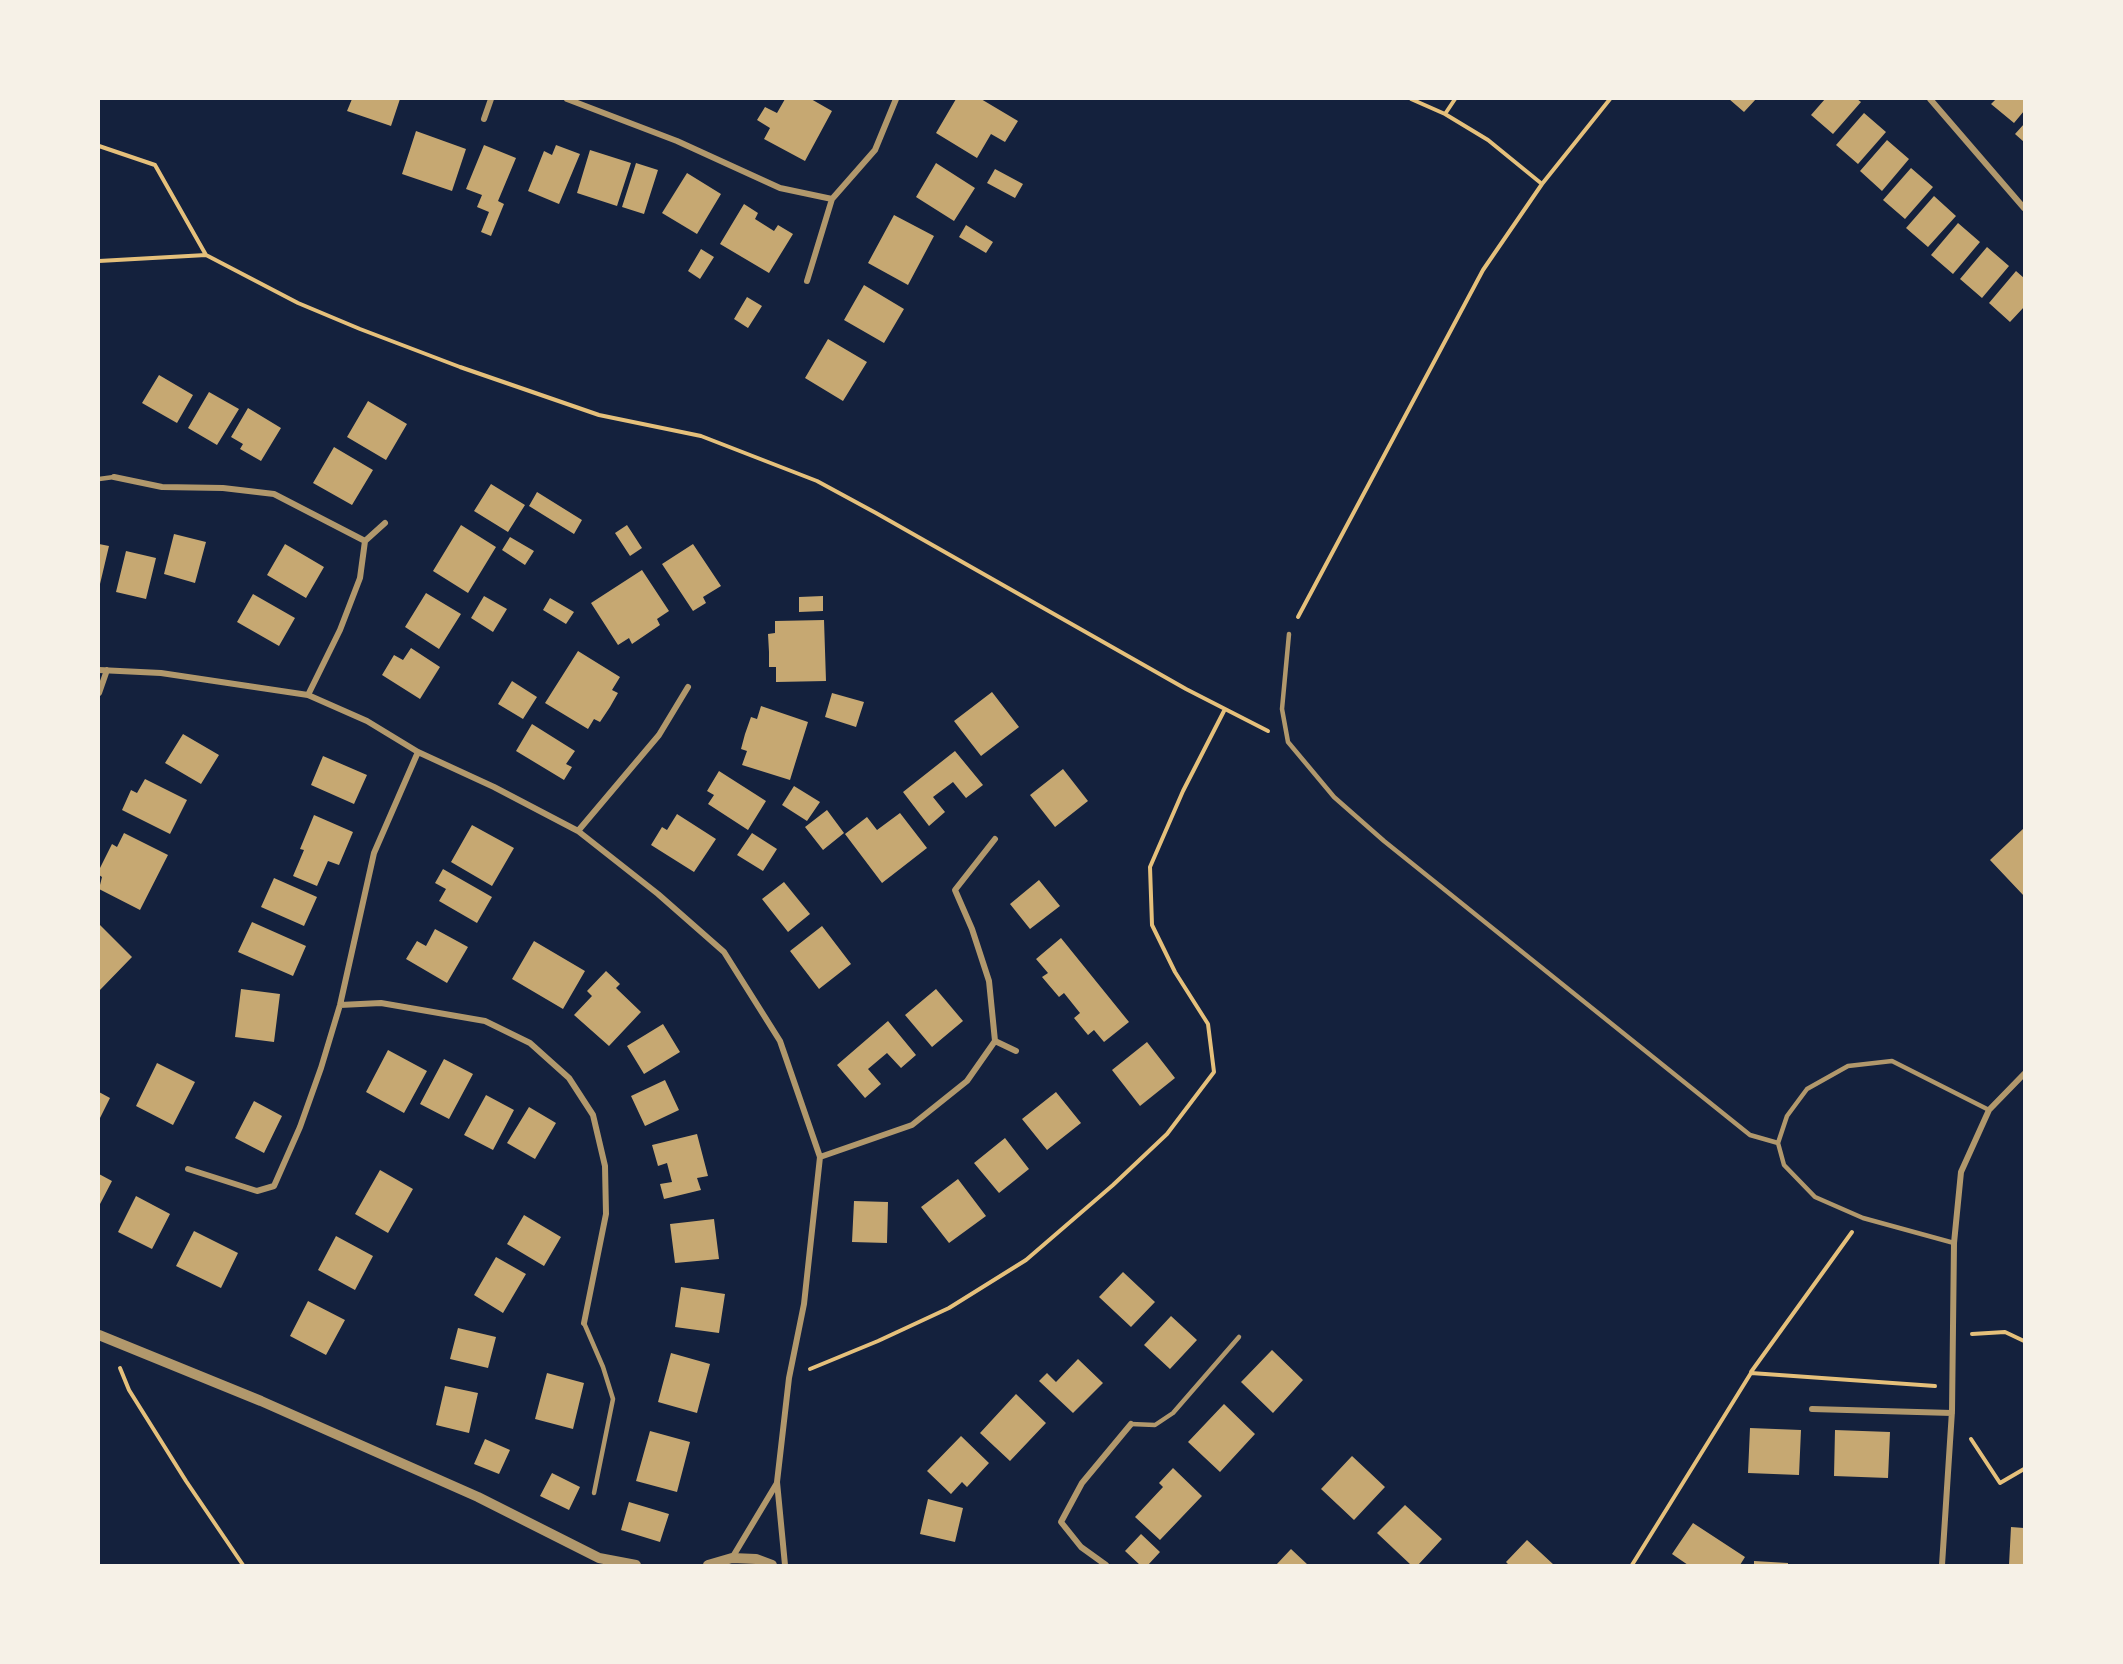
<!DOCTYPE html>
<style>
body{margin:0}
#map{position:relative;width:2123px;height:1664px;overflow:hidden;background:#14213d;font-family:Inter,sans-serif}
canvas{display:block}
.frame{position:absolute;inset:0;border:100px solid #f6f1e7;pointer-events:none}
</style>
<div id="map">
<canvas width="2123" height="1664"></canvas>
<div class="frame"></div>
</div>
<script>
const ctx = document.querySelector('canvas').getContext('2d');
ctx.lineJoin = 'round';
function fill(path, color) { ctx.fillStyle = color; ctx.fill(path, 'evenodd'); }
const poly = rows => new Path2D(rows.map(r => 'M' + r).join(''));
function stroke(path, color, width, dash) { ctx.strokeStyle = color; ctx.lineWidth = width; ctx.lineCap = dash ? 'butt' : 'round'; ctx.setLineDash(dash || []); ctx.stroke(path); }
const building = poly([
 [352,99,400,99,391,126,347,111],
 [785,99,811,99,832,111,805,161,764,139,770,128,757,120,765,107,777,113],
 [956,99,981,99,1018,121,1005,142,991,134,977,158,936,133],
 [1729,99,1756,99,1744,112],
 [1825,99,1857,99,1861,102,1833,134,1811,115],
 [1996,99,2024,99,2024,111,2014,123,1991,104],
 [1864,113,1886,132,1858,164,1836,145],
 [2024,124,2024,142,2015,134],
 [416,131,466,149,452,191,402,174],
 [1887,140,1909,159,1882,191,1860,171],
 [484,145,516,158,498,201,504,204,491,236,481,232,489,212,477,207,482,195,466,189],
 [556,145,580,154,559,204,528,191,544,151,552,155],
 [590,150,631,163,617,206,577,193],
 [636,163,658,170,644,214,622,207],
 [936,163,975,188,954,221,916,197],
 [1911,168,1933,187,1905,219,1883,200],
 [995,169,1023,184,1015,198,987,183],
 [687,173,721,194,697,234,662,213],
 [1934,196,1956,216,1928,247,1906,228],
 [744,204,758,213,755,219,774,231,778,225,793,234,769,273,720,244],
 [894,215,934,236,908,285,868,263],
 [1958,223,1980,242,1953,274,1931,255],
 [966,225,993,242,986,253,959,237],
 [1987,247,2009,266,1982,298,1960,279],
 [701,249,714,257,700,279,688,271],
 [2016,271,2024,278,2024,307,2010,322,1989,303],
 [864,285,904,309,884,343,844,320],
 [747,297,762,306,748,328,734,319],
 [828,339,867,362,843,401,805,378],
 [159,375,193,395,177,423,142,403],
 [209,392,239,409,217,445,188,428],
 [368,401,407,424,386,460,347,437],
 [248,408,281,428,261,461,240,449,243,444,231,437],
 [334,447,373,470,352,505,313,483],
 [491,484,525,505,508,532,474,511],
 [537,492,582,520,574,534,529,506],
 [461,525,496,547,468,593,433,571],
 [627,525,642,548,630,556,615,533],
 [174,534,206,542,195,583,164,574],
 [510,537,534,551,525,565,502,550],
 [99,544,109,546,100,584,99,583],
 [285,544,324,567,306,598,267,575],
 [693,544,721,586,703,597,706,603,693,611,662,564],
 [126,551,156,558,146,599,116,592],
 [642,570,669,611,657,619,660,625,632,644,629,638,618,645,591,603],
 [426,593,461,614,439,649,405,627],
 [253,594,295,618,279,646,237,622],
 [484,596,507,609,493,632,471,618],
 [823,596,823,611,799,612,799,597],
 [550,598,574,612,566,624,543,610],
 [824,620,826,681,776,682,776,667,769,667,769,652,768,634,775,633,775,621],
 [411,648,440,667,420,699,382,675,394,655,403,660],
 [578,651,620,677,612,690,618,693,610,707,600,722,594,719,588,729,545,703],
 [512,681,537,697,523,719,498,704],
 [992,692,1019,727,981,756,954,721],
 [832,693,864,702,856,727,825,717],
 [761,706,808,722,790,780,742,765,747,751,741,749,745,734,751,717,757,719],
 [532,724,575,751,566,764,572,767,564,780,516,751],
 [183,734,219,755,201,784,165,763],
 [955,751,983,785,966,798,953,782,933,797,945,812,929,826,903,792],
 [323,756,367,775,354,804,311,785],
 [1063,769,1088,801,1055,827,1030,795],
 [719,771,766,801,748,830,708,804,714,795,707,791],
 [145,779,187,800,170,834,122,810,131,790,137,793],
 [794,786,820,802,807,821,782,805],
 [827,810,844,833,823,850,805,827],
 [900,813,927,848,882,883,845,834,867,817,877,830],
 [677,814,716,839,694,872,651,845,662,827,667,830],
 [314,815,353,832,339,865,328,861,317,886,293,876,304,850,300,849],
 [472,825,514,848,492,886,451,862],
 [2024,828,2024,896,1990,860],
 [124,833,168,855,140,910,99,889,102,877,99,875,99,870,112,844,117,847],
 [752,833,777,849,763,871,737,855],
 [443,869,492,897,477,923,439,901,446,889,435,883],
 [274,878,317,897,304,926,261,907],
 [1039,880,1060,906,1030,929,1010,904],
 [784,882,810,914,788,932,762,899],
 [252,922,306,946,293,976,238,952],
 [99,924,132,957,99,991],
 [822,926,851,964,819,989,790,951],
 [435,929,468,947,447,983,406,959,417,941,426,946],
 [1061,938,1129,1022,1104,1042,1094,1030,1088,1035,1074,1018,1080,1013,1064,993,1059,997,1042,977,1048,973,1036,959],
 [534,941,585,971,563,1009,512,979],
 [606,971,620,984,616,988,641,1012,609,1046,574,1015,592,996,587,991],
 [241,989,280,994,274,1042,235,1037],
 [936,989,963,1021,932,1047,905,1015],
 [888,1021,916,1055,901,1068,887,1053,868,1069,881,1084,865,1098,837,1065],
 [663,1024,680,1052,644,1074,627,1046],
 [1147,1042,1175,1078,1140,1106,1112,1070],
 [388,1050,427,1071,404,1113,366,1092],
 [444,1059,473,1074,449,1119,420,1104],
 [157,1063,195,1082,173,1125,136,1106],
 [665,1080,679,1110,645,1126,631,1096],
 [99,1092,110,1098,99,1120],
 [1056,1092,1081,1123,1047,1150,1022,1119],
 [486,1095,514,1110,493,1150,464,1135],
 [254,1101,282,1116,264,1153,235,1138],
 [529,1107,556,1123,535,1159,507,1143],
 [697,1134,708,1176,697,1178,701,1190,664,1199,660,1184,672,1182,667,1163,658,1166,652,1145],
 [1005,1138,1029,1169,999,1193,974,1163],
 [380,1170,413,1189,388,1233,355,1214],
 [99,1174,112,1181,99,1206],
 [958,1179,986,1216,949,1243,921,1207],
 [136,1196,170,1214,152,1249,118,1232],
 [854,1201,888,1202,887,1243,852,1242],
 [524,1215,561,1237,544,1266,507,1244],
 [714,1219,719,1259,675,1263,670,1224],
 [194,1231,238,1253,221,1288,176,1266],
 [336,1236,373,1256,355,1290,318,1270],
 [496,1257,526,1274,503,1313,474,1295],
 [1123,1272,1155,1302,1131,1327,1099,1297],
 [681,1287,725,1294,719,1333,675,1327],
 [308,1301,345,1320,326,1355,290,1336],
 [1171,1316,1197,1340,1170,1369,1144,1345],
 [458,1328,496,1337,488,1368,450,1359],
 [1272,1350,1303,1380,1273,1413,1241,1382],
 [671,1353,710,1364,697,1413,658,1402],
 [1078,1359,1103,1383,1073,1413,1039,1381,1047,1373,1056,1382],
 [547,1373,584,1383,573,1429,535,1419],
 [445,1386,478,1393,469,1433,436,1425],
 [1016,1394,1046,1423,1010,1461,980,1433],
 [1224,1404,1255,1434,1220,1472,1188,1442],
 [1750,1428,1801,1430,1799,1475,1748,1473],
 [1835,1430,1890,1432,1888,1478,1834,1476],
 [650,1431,690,1442,677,1492,636,1481],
 [961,1436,989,1463,967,1487,962,1482,951,1494,927,1471],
 [485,1439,510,1450,499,1474,474,1464],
 [1352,1456,1385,1487,1354,1520,1321,1489],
 [1173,1468,1202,1496,1160,1540,1135,1517,1163,1487,1159,1483],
 [552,1473,580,1487,569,1510,540,1496],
 [928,1499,963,1508,955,1542,920,1534],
 [629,1502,669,1514,660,1542,621,1530],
 [1405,1505,1442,1539,1418,1565,1411,1565,1377,1533],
 [1693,1523,1745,1557,1740,1565,1688,1565,1672,1554],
 [2011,1527,2024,1528,2024,1565,2009,1565],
 [1141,1534,1160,1552,1148,1565,1140,1565,1125,1551],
 [1527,1540,1554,1565,1509,1565,1506,1562],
 [1291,1549,1308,1565,1276,1565],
 [1754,1561,1788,1563,1788,1565,1754,1565]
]);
const path = poly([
 [1411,99,1445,114,1488,140,1542,184],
 [1445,114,1455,99],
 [99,146,155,165,206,255,99,261],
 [206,255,298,303,360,329,460,367,599,415,701,436,817,481,876,513,1186,689,1268,731],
 [1298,617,1483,270,1542,184,1610,99],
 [1972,1334,2005,1332,2024,1341],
 [120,1368,129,1390,186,1481,243,1565],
 [810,1369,878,1341,949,1308,1026,1260,1113,1185,1167,1134,1214,1072,1208,1024,1175,972,1152,925,1150,867,1183,791,1225,709],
 [1751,1372,1852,1232],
 [1971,1439,2000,1483,2024,1469],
 [1632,1565,1751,1373,1935,1386]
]);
const service = poly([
 [99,479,114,477],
 [1289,634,1282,709,1288,742,1334,797,1384,841,1750,1135,1778,1143,1784,1165,1815,1197,1863,1218,1954,1243],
 [1778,1143,1787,1116,1807,1089,1848,1066,1892,1061,1989,1110],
 [584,1323,603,1367,613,1399,594,1493],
 [1131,1424,1155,1425,1173,1413,1239,1337]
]);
const minor = poly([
 [567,99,677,141,780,188,832,199],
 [1930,99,2024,208],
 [484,119,491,99],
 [807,281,832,199,875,150,896,99],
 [114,477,162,487,223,488,274,494,365,541,360,578,340,630,308,695],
 [365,541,385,523],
 [99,670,161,673,308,695,367,721,418,752,494,787,578,831,658,894,724,952,780,1041,820,1157,804,1304,789,1378,777,1482,785,1565],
 [99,693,107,670],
 [578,831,659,735,688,687],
 [340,1005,381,1003,485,1021,530,1043,569,1078,593,1115,605,1166,606,1214,584,1323],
 [995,1041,1016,1051],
 [820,1157,912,1125,967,1081,995,1041,989,981,972,929,955,890,995,839],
 [188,1169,257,1191,274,1186,300,1127,321,1068,340,1005,374,853,418,752],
 [1812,1409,1952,1413],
 [732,1558,777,1483],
 [1106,1565,1081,1547,1061,1522,1082,1483,1131,1424],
 [1942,1565,1952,1411,1954,1243,1961,1172,1989,1110,2024,1074]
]);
const tertiary = poly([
 [99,1335,261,1401,478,1497,599,1558,636,1565],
 [708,1565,732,1558,756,1559,772,1565]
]);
fill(building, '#c6a872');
stroke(path, '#e5c07b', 4);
stroke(service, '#b1986c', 4.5);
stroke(minor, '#b1986c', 6);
stroke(tertiary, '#b1986c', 10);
</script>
